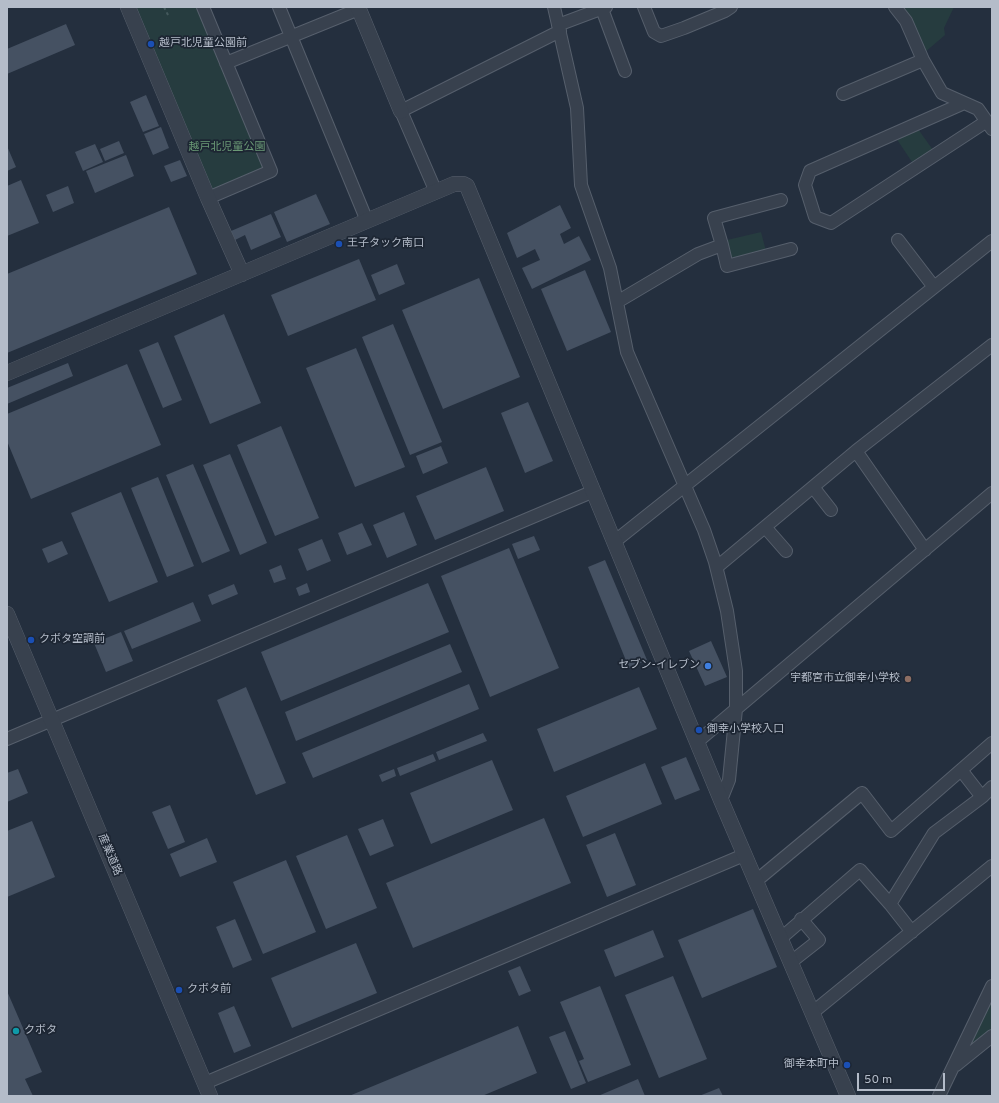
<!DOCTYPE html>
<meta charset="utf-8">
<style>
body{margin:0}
#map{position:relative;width:999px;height:1103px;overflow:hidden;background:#242f3e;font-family:Overpass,sans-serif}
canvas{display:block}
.frame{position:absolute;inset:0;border:8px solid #b4bcc9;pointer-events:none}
.scale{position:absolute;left:857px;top:1073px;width:88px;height:18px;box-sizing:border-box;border:2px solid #b4bcc9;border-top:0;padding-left:5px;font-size:12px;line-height:14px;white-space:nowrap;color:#b4bcc9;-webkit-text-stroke:3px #1d2633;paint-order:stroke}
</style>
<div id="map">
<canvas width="999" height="1103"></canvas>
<div class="frame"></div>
<div class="scale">50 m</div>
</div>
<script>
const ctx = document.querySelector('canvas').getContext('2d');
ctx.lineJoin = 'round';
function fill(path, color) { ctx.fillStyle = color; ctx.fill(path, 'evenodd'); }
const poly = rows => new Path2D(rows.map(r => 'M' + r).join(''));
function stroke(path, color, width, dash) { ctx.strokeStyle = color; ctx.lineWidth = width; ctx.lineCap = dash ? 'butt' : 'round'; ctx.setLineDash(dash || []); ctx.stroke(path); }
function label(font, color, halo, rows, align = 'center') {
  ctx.font = font + ' Overpass,"Noto Sans JP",sans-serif'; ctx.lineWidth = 3.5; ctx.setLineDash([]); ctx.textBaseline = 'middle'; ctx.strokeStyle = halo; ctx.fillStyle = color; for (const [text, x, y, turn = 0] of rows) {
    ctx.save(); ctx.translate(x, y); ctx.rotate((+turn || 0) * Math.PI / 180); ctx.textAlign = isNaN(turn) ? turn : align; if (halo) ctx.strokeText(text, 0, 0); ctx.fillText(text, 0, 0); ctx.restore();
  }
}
const green = poly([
 [135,7,200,7,269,169,213,192],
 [903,7,954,7,944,28,945,35,924,53],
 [918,129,933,150,912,162,896,138],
 [761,232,766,251,736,259,731,256,727,240],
 [989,997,992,1001,992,1031,974,1045,969,1039]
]);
const building = poly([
 [66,24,75,45,7,74,7,49],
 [146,95,159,126,143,132,130,102],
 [161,127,169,148,153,155,144,134],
 [119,141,124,153,105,161,100,149],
 [95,144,103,162,83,171,75,152],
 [7,146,16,167,7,171],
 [126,155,134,176,95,193,86,171],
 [180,160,187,176,171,182,164,166],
 [21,180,39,223,7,236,7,186],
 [68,186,74,203,53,212,46,195],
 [316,194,330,224,287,242,274,212],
 [560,205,571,228,560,234,564,244,579,236,591,260,532,289,522,268,540,260,535,249,517,258,507,233],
 [169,207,197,274,7,353,7,274],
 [271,214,281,237,251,250,245,235,235,240,231,231],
 [359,259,376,300,288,336,271,295],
 [397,264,405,284,379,295,371,275],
 [585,270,611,332,567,351,541,289],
 [479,278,520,377,443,409,402,310],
 [224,314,261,403,210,424,174,336],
 [393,324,442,442,410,455,362,337],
 [158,342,182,400,163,408,139,350],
 [356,348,405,467,355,487,306,368],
 [68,363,73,376,7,404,7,388],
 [127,364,161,445,31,499,7,441,7,414],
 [528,402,553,461,525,473,501,413],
 [281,426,319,518,275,536,237,445],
 [441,446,448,463,423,474,416,456],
 [230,454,267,543,240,555,203,465],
 [193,464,230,551,202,563,166,475],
 [486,467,504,511,435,540,416,496],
 [158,477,194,566,167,577,131,488],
 [121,492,158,582,109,602,71,513],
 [404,512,417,545,387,558,373,525],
 [362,523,372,545,347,555,338,533],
 [534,536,540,550,518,559,512,544],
 [322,539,331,561,307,571,298,549],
 [62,541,68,554,48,563,42,549],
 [509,548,559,668,490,697,441,576],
 [605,560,647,660,629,668,588,567],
 [281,565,286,579,274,583,269,570],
 [307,583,310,592,299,596,296,588],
 [428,583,449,632,281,701,261,652],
 [234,584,238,594,212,605,208,595],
 [193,602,201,621,132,649,124,631],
 [121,632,133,661,106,672,94,643],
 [711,641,727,677,705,686,689,651],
 [450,644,462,672,296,741,285,712],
 [469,684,479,709,313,778,302,753],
 [246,687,286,783,256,795,217,700],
 [639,687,657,729,554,772,537,729],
 [483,733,487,741,439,760,436,752],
 [433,754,436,761,400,776,397,768],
 [686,757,700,790,675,800,661,767],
 [492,760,513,810,431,844,410,793],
 [645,763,662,804,583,837,566,796],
 [18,769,28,793,7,802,7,773],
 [394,769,396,776,382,782,379,775],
 [170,805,185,842,168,849,152,812],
 [544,818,571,883,413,948,386,883],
 [383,819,394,846,370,856,358,829],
 [32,821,55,877,7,897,7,831],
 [615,833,636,885,607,897,586,845],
 [347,835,377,908,326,929,296,856],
 [207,838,217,862,180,877,170,854],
 [286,860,316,932,263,954,233,882],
 [753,909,777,967,702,998,678,940],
 [235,919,252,960,233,968,216,927],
 [653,930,664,957,615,977,604,950],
 [356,943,377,993,292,1028,271,978],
 [520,966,531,991,519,996,508,971],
 [673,976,707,1059,659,1078,625,995],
 [600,986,631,1065,588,1082,579,1061,584,1059,560,1002],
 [7,991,42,1072,25,1079,33,1096,7,1096],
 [234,1006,251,1046,234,1053,218,1013],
 [518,1026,537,1073,482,1096,349,1096],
 [565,1031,586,1083,571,1089,549,1037],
 [638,1079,645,1096,598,1096],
 [719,1088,723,1096,699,1096]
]);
const path = poly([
 [164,7,169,17]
]);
const minor = poly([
 [203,7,271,171,208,198],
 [279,7,367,221],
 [554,7,577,108,581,185,610,268,627,352,704,530,715,562,727,611,736,671,736,709,729,780,721,800],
 [644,7,654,32,661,36,684,28,725,11,731,7],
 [895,7,906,21,923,60,942,93,978,109,992,129],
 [602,9,625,71],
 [558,25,606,7],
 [226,63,359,9],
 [843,94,923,60],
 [964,103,810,171,805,185,815,217,831,223,987,121],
 [436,192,401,111,560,31],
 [898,240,934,287],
 [722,245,714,218,781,200],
 [617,302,698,254,722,245,727,266,791,249],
 [856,451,925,550],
 [813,487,831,510],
 [765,527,786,551],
 [614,542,992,241],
 [717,567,856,451,992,345],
 [7,739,594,491],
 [697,742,992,493],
 [982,797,992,787],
 [756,881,862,793,891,831,992,743],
 [890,904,912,932],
 [780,939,860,870,890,904,934,833,982,797,961,770],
 [791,962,819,940,801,919],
 [812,1013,992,866],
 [956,1065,992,1036],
 [205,1083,744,855],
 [939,1096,992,986]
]);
const tertiary = poly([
 [128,7,208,198,242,274],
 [358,7,401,111],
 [7,373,454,184,463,184,467,186,721,800,848,1096],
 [7,614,210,1096]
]);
const markers = [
 [151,44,4,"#1a4fb4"],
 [339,244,4,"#1a4fb4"],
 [31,640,4,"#1a4fb4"],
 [708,666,4,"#3f7fe0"],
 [908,679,4,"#8d6e63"],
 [699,730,4,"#1a4fb4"],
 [179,990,4,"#1a4fb4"],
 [16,1031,4,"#0f9aa8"],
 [847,1065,4,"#1a4fb4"]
];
const poiNames = [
 ["越戸北児童公園前",159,44],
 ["王子タック南口",347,244],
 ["クボタ空調前",39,640],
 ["セブン-イレブン",700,666,"right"],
 ["宇都宮市立御幸小学校",900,679,"right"],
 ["御幸小学校入口",707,730],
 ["クボタ前",187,990],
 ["クボタ",24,1031],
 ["御幸本町中",839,1065,"right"]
];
const parkNames = [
 ["越戸北児童公園",227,148]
];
const streetNames = [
 ["産業道路",109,855,67]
];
fill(green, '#263c3f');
fill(building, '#455162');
stroke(minor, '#565f6c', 14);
stroke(tertiary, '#565f6c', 16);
stroke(path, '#44595c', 2, [3, 3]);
stroke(minor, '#38414e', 12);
stroke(tertiary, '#38414e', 15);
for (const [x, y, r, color] of markers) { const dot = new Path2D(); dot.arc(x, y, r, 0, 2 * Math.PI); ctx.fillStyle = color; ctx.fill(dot); stroke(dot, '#1d2633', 1.5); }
label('11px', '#b4bcc9', '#1d2633', poiNames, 'left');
label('11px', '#6b9a76', '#1d2633', parkNames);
label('11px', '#b4bcc9', '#1d2633', streetNames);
</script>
